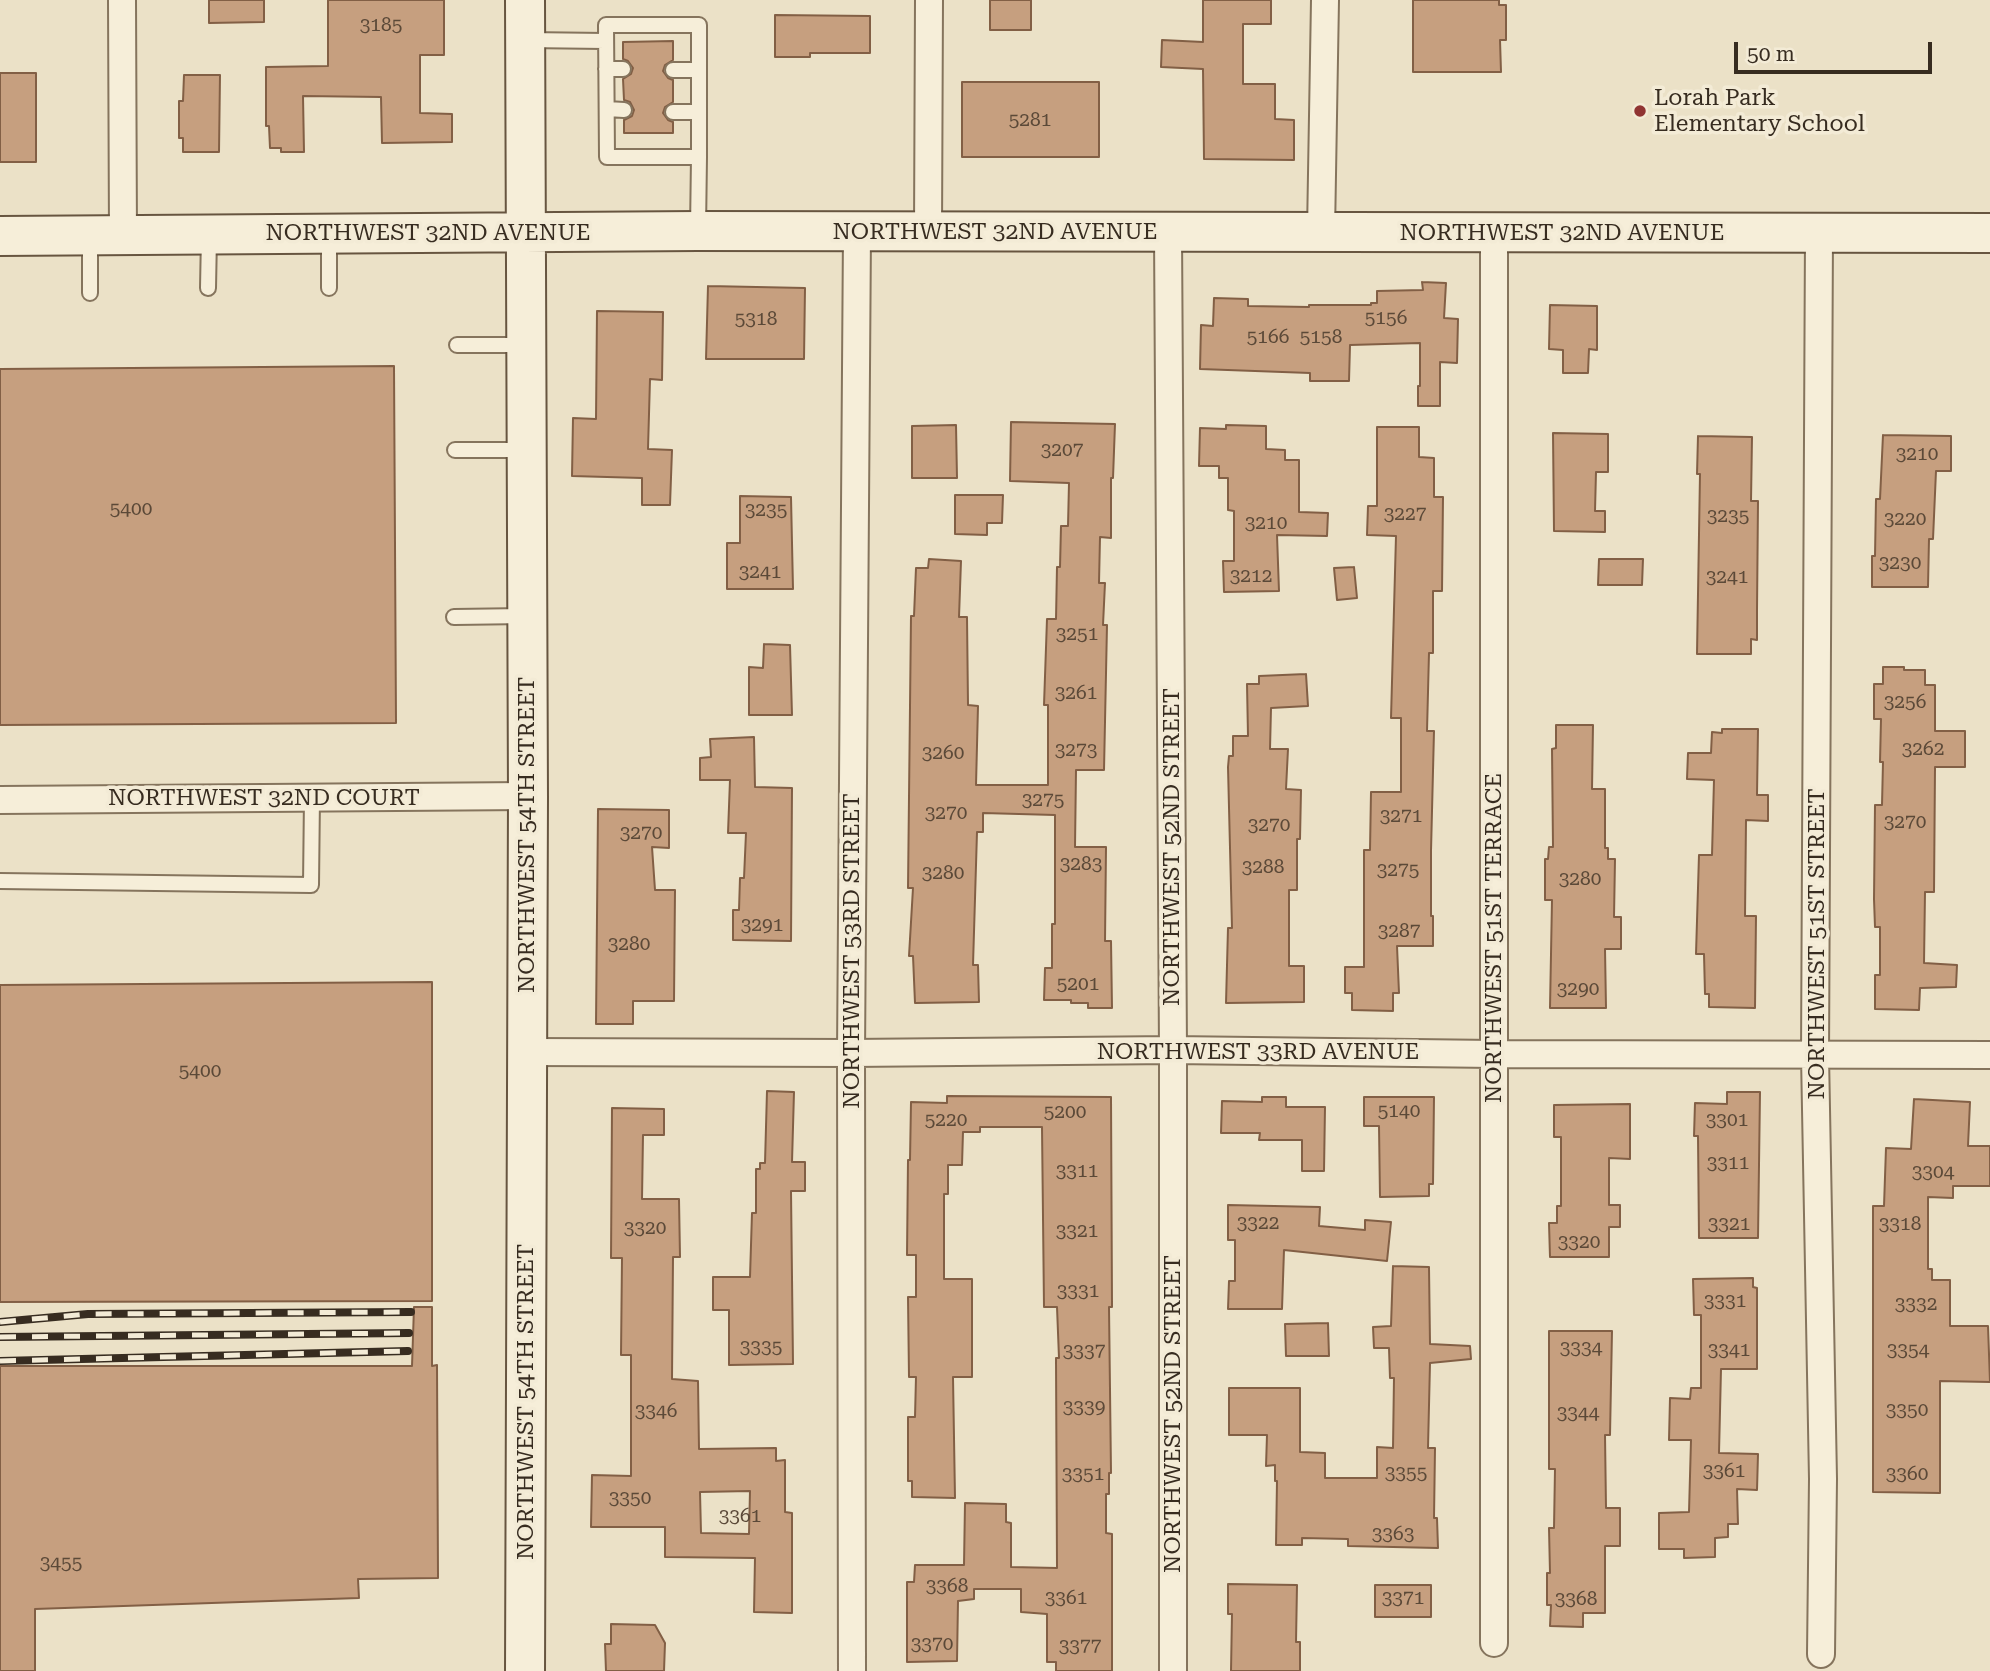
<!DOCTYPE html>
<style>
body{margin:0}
#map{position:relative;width:1990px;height:1671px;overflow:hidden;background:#ebe1c7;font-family:"Roboto Serif",serif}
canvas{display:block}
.scale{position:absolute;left:1734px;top:42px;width:198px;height:32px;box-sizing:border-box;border:4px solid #372c20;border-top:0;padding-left:9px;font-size:21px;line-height:24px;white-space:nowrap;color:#372c20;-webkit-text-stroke:5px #f3ebd6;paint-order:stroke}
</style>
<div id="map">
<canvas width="1990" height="1671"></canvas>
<div class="scale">50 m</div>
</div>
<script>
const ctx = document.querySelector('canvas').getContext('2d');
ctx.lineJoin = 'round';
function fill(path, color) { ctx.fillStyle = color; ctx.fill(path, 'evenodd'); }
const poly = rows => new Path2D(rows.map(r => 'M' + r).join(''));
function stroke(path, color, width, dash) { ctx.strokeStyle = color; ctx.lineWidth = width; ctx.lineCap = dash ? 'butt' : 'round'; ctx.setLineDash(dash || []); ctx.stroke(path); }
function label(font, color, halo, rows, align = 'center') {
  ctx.font = font + ' "Roboto Serif",serif'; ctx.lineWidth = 7; ctx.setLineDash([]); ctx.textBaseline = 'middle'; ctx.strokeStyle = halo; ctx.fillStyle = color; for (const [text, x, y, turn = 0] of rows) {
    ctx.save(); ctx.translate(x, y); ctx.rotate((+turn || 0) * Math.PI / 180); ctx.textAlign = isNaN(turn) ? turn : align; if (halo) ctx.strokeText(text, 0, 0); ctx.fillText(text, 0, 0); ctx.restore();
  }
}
const building = poly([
 [209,0,264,0,264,22,209,23,209,0],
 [328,0,444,0,444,55,420,55,420,113,452,114,452,142,382,143,381,97,303,96,304,152,281,152,281,148,270,148,269,126,266,126,266,67,328,66,328,0],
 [990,0,1031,0,1031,30,990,30,990,0],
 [1203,0,1271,0,1271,24,1243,24,1243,84,1275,84,1275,119,1294,120,1294,160,1204,159,1203,69,1161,67,1162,40,1203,42,1203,0],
 [1413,0,1499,0,1499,5,1506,5,1506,40,1500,40,1501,72,1413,72,1413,0],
 [775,15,870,16,870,53,810,53,810,57,775,57,775,15],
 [673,41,673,60,665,65,663,71,668,78,673,80,673,102,665,107,663,113,668,120,673,122,673,133,624,133,624,120,632,116,634,110,630,102,624,100,623,79,631,74,633,68,628,61,623,59,623,42,673,41],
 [0,73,36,73,36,162,0,162,0,73],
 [184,75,220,75,219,152,183,152,183,138,179,138,179,101,183,101,184,75],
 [962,82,1099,82,1099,157,962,157,962,82],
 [1422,282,1446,283,1444,318,1458,319,1457,363,1440,362,1440,406,1418,406,1418,386,1420,386,1420,343,1350,345,1349,381,1310,381,1310,373,1200,369,1201,325,1213,326,1214,298,1248,299,1248,306,1309,307,1309,305,1371,305,1371,303,1377,303,1377,291,1423,290,1422,282],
 [708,286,805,288,804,359,706,359,708,286],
 [1550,305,1597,306,1597,350,1589,349,1588,373,1563,373,1563,350,1549,349,1550,305],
 [597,311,663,312,662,380,650,379,648,449,672,450,670,505,642,505,642,478,572,476,573,418,596,419,597,311],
 [394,366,396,723,0,725,0,369,394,366],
 [1011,422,1115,424,1113,478,1111,478,1111,538,1100,537,1099,583,1105,583,1103,625,1107,625,1104,770,1076,770,1075,847,1106,847,1105,941,1111,941,1112,1008,1088,1008,1088,1003,1071,1003,1071,1000,1044,1000,1045,968,1052,968,1052,924,1055,924,1055,815,983,813,983,832,977,832,973,965,978,965,979,1002,915,1003,913,956,909,956,913,888,908,888,911,616,914,616,916,568,928,568,929,559,961,561,959,617,967,617,968,705,978,706,976,785,1048,785,1048,705,1044,705,1047,619,1056,619,1057,567,1060,567,1061,526,1068,526,1069,483,1010,481,1011,422],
 [956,425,957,478,912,478,912,426,956,425],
 [1226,425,1266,426,1266,449,1285,450,1285,460,1299,460,1299,512,1328,513,1327,536,1277,535,1279,591,1224,592,1223,561,1234,561,1234,511,1228,510,1228,478,1219,478,1219,466,1199,466,1200,428,1226,429,1226,425],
 [1377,427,1419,427,1419,457,1434,458,1434,497,1443,497,1442,591,1433,591,1433,653,1429,653,1427,731,1434,731,1431,851,1431,916,1433,916,1433,946,1397,946,1399,993,1393,993,1393,1011,1352,1010,1352,993,1345,993,1345,967,1364,967,1364,850,1370,850,1371,792,1401,792,1401,718,1391,718,1396,536,1367,535,1368,506,1377,506,1377,427],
 [1553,433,1608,434,1608,472,1596,472,1595,511,1605,511,1605,532,1554,531,1553,433],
 [1883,435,1951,436,1951,471,1936,471,1933,539,1929,539,1928,587,1872,587,1872,556,1875,556,1876,499,1880,499,1883,435],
 [1698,436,1752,437,1751,501,1758,501,1757,610,1757,640,1751,639,1751,654,1697,654,1700,474,1697,474,1698,436],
 [955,495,1003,495,1002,523,987,523,987,535,955,534,955,495],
 [740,496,791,497,793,589,727,589,727,543,740,543,740,496],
 [1599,559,1643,559,1642,585,1598,585,1599,559],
 [1354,567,1357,598,1337,600,1334,568,1354,567],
 [764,644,790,645,792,715,749,715,749,667,763,668,764,644],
 [1883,667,1904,667,1904,670,1925,670,1925,685,1935,685,1935,731,1965,731,1965,767,1935,767,1934,892,1925,892,1924,963,1957,965,1956,987,1920,988,1919,1010,1875,1009,1875,975,1880,975,1880,927,1875,927,1874,899,1875,805,1882,805,1883,762,1880,762,1881,719,1874,719,1874,684,1883,684,1883,667],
 [1306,674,1308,706,1271,708,1270,749,1288,749,1286,789,1301,790,1300,839,1297,839,1297,890,1289,890,1289,966,1304,966,1304,1002,1226,1003,1228,928,1232,928,1228,767,1229,756,1233,756,1233,736,1248,736,1247,684,1259,684,1259,676,1306,674],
 [1556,725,1593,725,1592,789,1605,789,1605,848,1608,848,1608,859,1615,859,1614,917,1621,917,1621,949,1605,949,1606,1008,1550,1008,1552,900,1545,900,1545,859,1548,859,1549,847,1553,847,1552,749,1556,748,1556,725],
 [1722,729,1758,729,1757,795,1768,795,1768,821,1746,820,1745,916,1756,916,1755,1008,1709,1007,1709,994,1705,994,1704,954,1696,954,1699,855,1712,855,1714,780,1687,779,1688,753,1711,753,1712,732,1722,733,1722,729],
 [754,737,755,787,792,788,791,941,733,940,733,910,739,910,740,878,744,878,746,833,728,833,730,780,700,780,700,758,711,757,710,739,754,737],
 [598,809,669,810,669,848,652,847,655,890,675,890,674,1001,633,1001,633,1024,596,1024,598,809],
 [432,982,432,1301,0,1302,0,985,432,982],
 [767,1091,794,1092,792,1162,805,1162,805,1191,791,1191,793,1364,729,1365,729,1310,713,1310,713,1277,750,1277,752,1213,756,1213,756,1169,760,1169,760,1163,765,1163,767,1091],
 [1727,1092,1760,1092,1758,1238,1699,1238,1698,1136,1694,1136,1695,1103,1727,1104,1727,1092],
 [947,1096,1111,1097,1112,1307,1109,1307,1111,1473,1109,1473,1109,1494,1106,1494,1106,1533,1112,1534,1112,1671,1056,1671,1056,1662,1047,1662,1047,1614,1021,1612,1021,1589,974,1589,974,1599,958,1601,957,1661,907,1662,907,1582,914,1582,915,1565,964,1565,965,1503,1006,1504,1006,1522,1011,1523,1011,1567,1057,1568,1056,1358,1059,1358,1057,1307,1044,1307,1042,1127,980,1127,980,1132,963,1132,962,1165,948,1165,948,1194,944,1194,944,1279,972,1279,972,1377,953,1377,955,1498,912,1497,912,1481,908,1481,908,1417,915,1417,916,1377,909,1377,908,1297,916,1297,916,1255,907,1255,908,1160,910,1160,911,1102,947,1103,947,1096],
 [1262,1097,1286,1097,1286,1107,1325,1107,1324,1171,1302,1171,1302,1140,1259,1140,1260,1133,1221,1133,1222,1101,1262,1102,1262,1097],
 [1364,1097,1434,1097,1433,1184,1429,1184,1429,1196,1380,1197,1379,1126,1364,1126,1364,1097],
 [1914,1099,1970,1102,1968,1146,1990,1146,1990,1186,1953,1186,1953,1198,1928,1197,1928,1269,1932,1269,1932,1280,1950,1280,1950,1326,1988,1326,1990,1382,1940,1381,1940,1493,1873,1492,1873,1206,1884,1206,1886,1148,1911,1149,1914,1099],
 [1630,1104,1630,1159,1609,1158,1609,1205,1620,1205,1620,1227,1609,1227,1609,1257,1550,1257,1549,1223,1557,1223,1557,1206,1561,1206,1561,1137,1554,1137,1554,1105,1630,1104],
 [612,1108,664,1109,664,1135,643,1135,642,1199,679,1199,680,1257,673,1257,672,1379,698,1381,699,1449,776,1448,776,1461,785,1460,785,1512,792,1513,792,1613,754,1612,755,1558,665,1557,665,1527,591,1527,592,1475,631,1476,631,1355,621,1355,622,1258,611,1258,612,1108],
 [750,1491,749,1534,701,1533,700,1492,750,1491],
 [1228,1205,1320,1207,1319,1226,1365,1230,1365,1220,1391,1222,1387,1261,1284,1250,1282,1309,1228,1309,1229,1281,1235,1281,1235,1240,1228,1240,1228,1205],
 [1393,1266,1429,1267,1430,1344,1470,1346,1471,1359,1430,1363,1428,1448,1435,1448,1434,1518,1437,1518,1438,1548,1348,1546,1348,1539,1302,1538,1302,1545,1276,1545,1277,1481,1275,1481,1275,1465,1266,1466,1267,1435,1229,1435,1229,1388,1300,1388,1300,1452,1325,1453,1325,1478,1377,1478,1377,1447,1393,1448,1394,1378,1390,1378,1389,1348,1374,1348,1373,1327,1391,1326,1393,1266],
 [1753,1278,1753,1287,1757,1288,1757,1369,1721,1369,1719,1453,1758,1454,1757,1490,1737,1489,1738,1524,1728,1524,1728,1537,1715,1538,1715,1557,1684,1558,1684,1549,1659,1549,1659,1513,1689,1512,1691,1440,1669,1440,1670,1398,1690,1399,1691,1388,1701,1388,1701,1315,1694,1315,1693,1279,1753,1278],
 [414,1307,432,1307,432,1366,437,1365,438,1578,358,1579,359,1598,35,1609,35,1671,0,1671,0,1366,412,1366,414,1307],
 [1328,1323,1329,1356,1286,1356,1285,1324,1328,1323],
 [1549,1331,1612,1331,1610,1435,1605,1435,1606,1508,1620,1508,1620,1546,1605,1546,1605,1613,1583,1613,1583,1627,1550,1626,1551,1605,1547,1605,1547,1573,1550,1573,1549,1528,1554,1528,1555,1469,1549,1469,1549,1331],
 [1228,1584,1297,1585,1296,1642,1300,1642,1300,1671,1231,1671,1232,1614,1228,1614,1228,1584],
 [1375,1585,1431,1585,1431,1617,1375,1617,1375,1585],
 [611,1624,655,1625,665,1643,664,1671,606,1671,605,1644,611,1644,611,1624]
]);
const service = poly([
 [526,40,605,41],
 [606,69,623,69],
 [673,70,698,70],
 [607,109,624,110],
 [673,112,699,112],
 [698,229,699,157,699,25,606,25,607,157,699,157],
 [329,235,329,288],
 [90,237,90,293],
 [208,288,209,236],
 [457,345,526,345],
 [455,450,526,450],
 [454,617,526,616],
 [0,881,311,885,312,797]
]);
const minor = poly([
 [122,0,123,235],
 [928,232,929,0],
 [1168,232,1173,1050,1173,1671],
 [1321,232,1325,0],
 [1819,233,1815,1056,1823,1479,1821,1654],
 [0,800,528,796],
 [526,1052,851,1053,1173,1050,1494,1054,1990,1055],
 [1494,1643,1494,233],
 [852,1671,851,1053,857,232]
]);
const secondary = poly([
 [525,0,528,796,525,1671],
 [0,236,698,231,1990,233]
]);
const rail = poly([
 [0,1322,88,1314,411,1312],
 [0,1337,409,1333],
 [0,1361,408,1351]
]);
const markers = [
 [1640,111,7,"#903432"]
];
const numberNames = [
 ["3185",381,25],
 ["5281",1030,120],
 ["5156",1386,318],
 ["5318",756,319],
 ["5166",1268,337],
 ["5158",1321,337],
 ["3207",1062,450],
 ["3210",1917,454],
 ["5400",131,509],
 ["3235",766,510],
 ["3227",1405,514],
 ["3235",1728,516],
 ["3220",1905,519],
 ["3210",1266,523],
 ["3230",1900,563],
 ["3241",760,572],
 ["3212",1251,576],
 ["3241",1727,577],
 ["3251",1077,634],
 ["3261",1076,693],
 ["3256",1905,702],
 ["3262",1923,749],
 ["3273",1076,750],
 ["3260",943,753],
 ["3275",1043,800],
 ["3270",946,813],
 ["3271",1401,816],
 ["3270",1905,822],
 ["3270",1269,825],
 ["3270",641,833],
 ["3283",1081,864],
 ["3288",1263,867],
 ["3275",1398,870],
 ["3280",943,873],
 ["3280",1580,879],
 ["3291",762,925],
 ["3287",1399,931],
 ["3280",629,944],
 ["5201",1078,984],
 ["3290",1578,989],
 ["5400",200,1071],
 ["5140",1399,1111],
 ["5200",1065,1112],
 ["5220",946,1120],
 ["3301",1727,1120],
 ["3311",1728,1163],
 ["3311",1077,1171],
 ["3304",1933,1172],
 ["3322",1258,1223],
 ["3321",1729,1224],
 ["3318",1900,1224],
 ["3320",645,1228],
 ["3321",1077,1231],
 ["3320",1579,1242],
 ["3331",1078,1291],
 ["3331",1725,1301],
 ["3332",1916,1304],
 ["3335",761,1347],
 ["3334",1581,1348],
 ["3341",1729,1350],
 ["3354",1908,1350],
 ["3337",1084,1351],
 ["3339",1084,1407],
 ["3350",1907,1410],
 ["3346",656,1411],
 ["3344",1578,1413],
 ["3361",1724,1471],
 ["3355",1406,1473],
 ["3351",1083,1474],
 ["3360",1907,1474],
 ["3350",630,1498],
 ["3361",740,1516],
 ["3363",1393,1534],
 ["3455",61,1563],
 ["3368",947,1586],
 ["3361",1066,1598],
 ["3371",1403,1598],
 ["3368",1576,1599],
 ["3370",932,1644],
 ["3377",1080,1646]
];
const poiNames = [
 ["Lorah Park",1654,98],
 ["Elementary School",1654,124]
];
const streetNames = [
 ["NORTHWEST 32ND AVENUE",995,232],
 ["NORTHWEST 32ND AVENUE",428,233],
 ["NORTHWEST 32ND AVENUE",1562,233],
 ["NORTHWEST 32ND COURT",264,798],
 ["NORTHWEST 54TH STREET",527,835,-90],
 ["NORTHWEST 52ND STREET",1172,847,-90],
 ["NORTHWEST 51ST TERRACE",1494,938,-90],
 ["NORTHWEST 51ST STREET",1817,944,-90],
 ["NORTHWEST 53RD STREET",852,951,-90],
 ["NORTHWEST 33RD AVENUE",1258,1052],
 ["NORTHWEST 54TH STREET",526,1402,-90],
 ["NORTHWEST 52ND STREET",1173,1414,-90]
];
fill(building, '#c69f7f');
stroke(building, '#825f45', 2);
stroke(service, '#85745d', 18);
stroke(minor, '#85745d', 30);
stroke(secondary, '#675540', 42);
stroke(service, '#f6eed9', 14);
stroke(minor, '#f6eed9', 26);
stroke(secondary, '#f6eed9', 38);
stroke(rail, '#372c20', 8);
stroke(rail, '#f3ebd6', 5, [16]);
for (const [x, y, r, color] of markers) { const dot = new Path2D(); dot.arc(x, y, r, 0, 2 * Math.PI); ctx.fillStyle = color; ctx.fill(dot); stroke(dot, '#f3ebd6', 2.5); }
label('19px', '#5b4938', null, numberNames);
label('23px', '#372c20', '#f3ebd6', poiNames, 'left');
label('23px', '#372c20', '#f3ebd6', streetNames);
</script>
